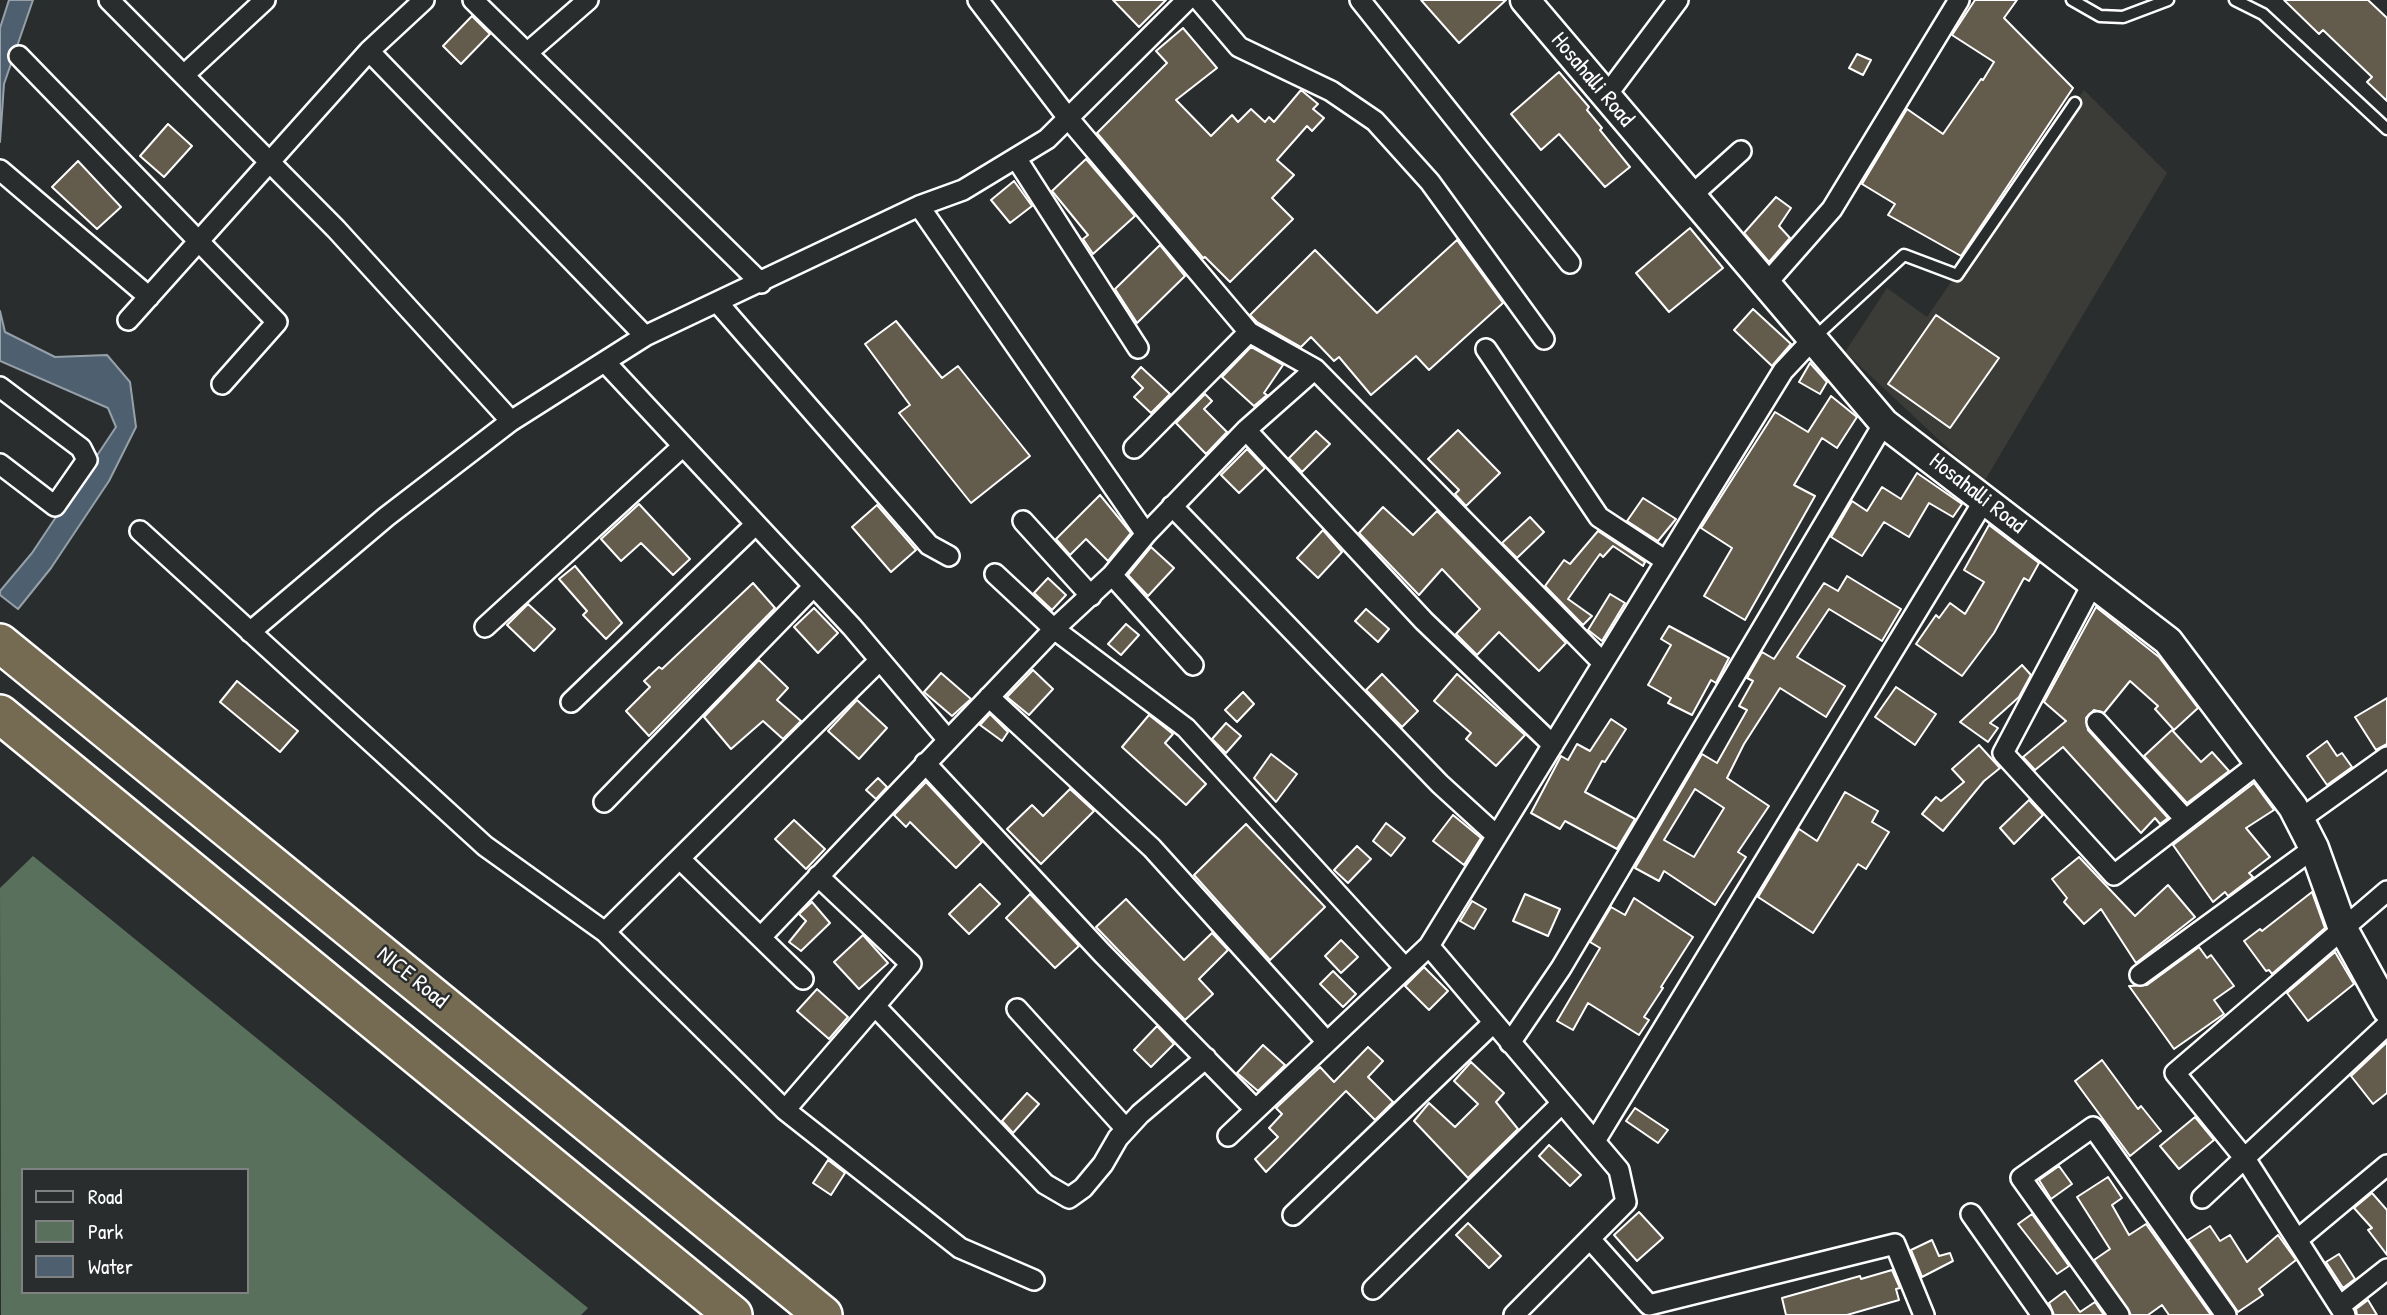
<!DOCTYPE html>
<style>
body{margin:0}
#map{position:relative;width:2387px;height:1315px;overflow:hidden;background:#2a2d2e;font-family:"Patrick Hand",sans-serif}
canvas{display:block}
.legend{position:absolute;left:21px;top:1168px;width:228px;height:126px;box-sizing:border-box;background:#2a2d2e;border:2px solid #7f8182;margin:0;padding:9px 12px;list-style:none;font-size:21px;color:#fff}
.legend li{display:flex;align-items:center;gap:14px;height:35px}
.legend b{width:35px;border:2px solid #7f8182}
</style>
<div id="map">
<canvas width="2387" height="1315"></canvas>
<ul class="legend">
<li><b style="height:9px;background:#2a2d2e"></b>Road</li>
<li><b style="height:19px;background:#59705c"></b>Park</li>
<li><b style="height:19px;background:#4e6070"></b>Water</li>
</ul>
</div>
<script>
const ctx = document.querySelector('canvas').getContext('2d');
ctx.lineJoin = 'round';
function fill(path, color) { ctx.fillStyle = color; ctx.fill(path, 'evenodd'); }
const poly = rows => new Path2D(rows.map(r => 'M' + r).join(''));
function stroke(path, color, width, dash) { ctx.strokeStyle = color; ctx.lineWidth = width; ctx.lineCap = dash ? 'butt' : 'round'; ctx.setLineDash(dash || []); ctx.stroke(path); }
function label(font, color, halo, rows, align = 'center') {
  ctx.font = font + ' "Patrick Hand",sans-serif'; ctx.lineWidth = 5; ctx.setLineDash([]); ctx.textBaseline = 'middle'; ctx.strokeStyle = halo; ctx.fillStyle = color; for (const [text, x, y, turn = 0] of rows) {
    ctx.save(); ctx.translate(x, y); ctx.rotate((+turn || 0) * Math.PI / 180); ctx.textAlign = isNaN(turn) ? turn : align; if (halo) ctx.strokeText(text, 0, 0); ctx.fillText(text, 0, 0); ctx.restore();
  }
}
const built = poly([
 [2084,90,2167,173,1984,482,1845,352,1887,288,1927,317]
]);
const green = poly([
 [33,856,588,1308,581,1315,1,1315,0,888],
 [23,1170,247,1170,247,1292,23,1292]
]);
const water = poly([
 [9,0,33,0,4,84,0,142,0,28,9,0],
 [0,311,5,332,55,357,107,355,130,382,136,427,109,481,51,568,18,609,0,595,0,591,32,553,116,427,108,408,0,361,0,311]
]);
const building = poly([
 [1113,0,1166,0,1139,27,1113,0],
 [1421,0,1506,0,1459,43,1421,0],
 [1975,0,2017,0,2004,18,2073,88,1961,256,1888,215,1895,204,1862,184,1907,109,1943,134,1981,79,1983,80,1994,62,1952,35,1975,0],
 [2284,0,2368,0,2387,18,2387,101,2367,82,2372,77,2323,30,2319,34,2284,0],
 [472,16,490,34,461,64,443,46,472,16],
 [1183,28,1217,68,1176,100,1211,136,1232,115,1238,122,1251,109,1265,122,1269,117,1274,122,1301,90,1318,104,1313,109,1324,118,1312,131,1307,126,1277,160,1294,175,1272,198,1293,219,1230,282,1205,257,1203,258,1097,133,1167,63,1156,51,1183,28],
 [1857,54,1871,60,1863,75,1849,68,1857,54],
 [1559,72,1589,107,1587,110,1602,128,1600,130,1630,167,1605,187,1559,134,1541,150,1511,114,1559,72],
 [168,124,192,146,164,177,140,156,168,124],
 [1086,159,1135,216,1093,254,1083,239,1088,235,1052,191,1086,159],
 [78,161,121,207,97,229,52,187,78,161],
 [1014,181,1032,206,1010,223,991,200,1014,181],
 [1776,197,1791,208,1779,226,1790,238,1769,262,1744,233,1776,197],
 [1690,228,1723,268,1669,312,1636,273,1690,228],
 [1457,240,1503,303,1429,370,1416,356,1371,395,1339,357,1334,361,1311,337,1301,347,1257,322,1250,315,1315,250,1377,313,1457,240],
 [1160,245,1185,276,1137,323,1115,289,1160,245],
 [1753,309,1791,344,1772,366,1734,330,1753,309],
 [1936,315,1999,358,1950,428,1888,384,1936,315],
 [896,321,942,378,958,366,1030,456,971,503,899,413,910,405,865,344,896,321],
 [1251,347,1283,365,1264,393,1267,395,1254,406,1222,377,1251,347],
 [1810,363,1827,382,1820,394,1799,382,1810,363],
 [1141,367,1170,394,1151,413,1134,397,1143,388,1132,377,1141,367],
 [1205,394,1212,401,1204,409,1227,432,1206,454,1176,423,1205,394],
 [1831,396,1857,417,1837,448,1822,438,1794,485,1815,496,1745,620,1704,596,1732,548,1701,528,1775,412,1808,432,1831,396],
 [1458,430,1500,473,1466,506,1455,494,1459,490,1428,459,1458,430],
 [1316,431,1330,444,1302,472,1289,458,1316,431],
 [1247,449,1265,468,1239,493,1221,475,1247,449],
 [1917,473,1962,504,1953,517,1929,503,1909,537,1884,522,1862,556,1831,537,1852,501,1867,511,1882,487,1901,499,1917,473],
 [1100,495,1131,533,1108,561,1086,539,1070,555,1056,539,1100,495],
 [1643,498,1676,519,1658,541,1627,521,1643,498],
 [639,504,690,559,673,575,641,543,621,561,601,539,639,504],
 [877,505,916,550,891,572,852,527,877,505],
 [1383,507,1413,535,1437,511,1566,643,1539,671,1499,632,1477,655,1456,634,1480,609,1442,569,1419,595,1359,533,1383,507],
 [1530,517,1544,532,1517,558,1502,543,1530,517],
 [1989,525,2039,563,2029,581,2024,578,1994,633,1962,676,1916,644,1936,615,1939,618,1950,603,1965,614,1984,582,1964,570,1989,525],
 [1323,530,1342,552,1318,578,1297,558,1323,530],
 [1598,531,1645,562,1643,566,1613,546,1603,557,1600,554,1568,599,1592,616,1583,625,1545,586,1564,560,1570,564,1598,531],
 [1151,547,1174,568,1148,596,1128,575,1151,547],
 [575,566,622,623,606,639,583,615,587,611,559,579,575,566],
 [1847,576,1901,609,1882,641,1829,609,1797,657,1845,686,1826,717,1780,688,1744,744,1727,778,1769,806,1738,852,1746,857,1715,905,1664,871,1659,881,1635,868,1702,754,1717,763,1747,710,1739,706,1753,681,1747,678,1762,652,1774,659,1824,583,1838,591,1847,576],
 [1695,789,1724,808,1694,857,1664,840,1695,789],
 [1048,578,1066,595,1052,610,1034,593,1048,578],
 [753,583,775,608,649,736,626,711,650,687,644,681,659,667,662,669,753,583],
 [1610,594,1625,603,1602,641,1588,630,1610,594],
 [528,604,555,629,534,651,507,625,528,604],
 [2096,607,2159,657,2198,708,2174,730,2155,709,2158,706,2130,681,2104,713,2094,710,2086,718,2088,730,2168,818,2160,824,2155,818,2141,833,2063,747,2035,770,2023,757,2066,721,2044,702,2096,607],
 [814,608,838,633,818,653,794,627,814,608],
 [1366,609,1389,629,1378,642,1355,621,1366,609],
 [1126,624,1139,635,1121,655,1108,644,1126,624],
 [1669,626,1729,658,1716,683,1711,680,1692,715,1668,703,1671,698,1648,685,1671,645,1661,639,1669,626],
 [759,660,788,688,777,700,801,721,783,739,763,721,731,749,704,717,759,660],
 [2022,665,2031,675,2019,697,1990,723,1998,728,1988,742,1960,722,2022,665],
 [1033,670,1053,689,1029,715,1007,697,1033,670],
 [941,673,971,699,952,716,924,692,941,673],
 [1382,674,1418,711,1402,727,1366,690,1382,674],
 [1457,674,1525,735,1496,766,1466,739,1471,733,1434,701,1457,674],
 [237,681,298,731,280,752,220,702,237,681],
 [1896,687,1936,714,1915,745,1875,717,1896,687],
 [1243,692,1254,704,1237,722,1225,710,1243,692],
 [2387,698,2387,744,2376,750,2355,717,2387,698],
 [857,700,887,728,859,759,828,731,857,700],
 [990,714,1008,732,1002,741,980,725,990,714],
 [1149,715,1173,734,1165,743,1206,784,1186,805,1122,747,1149,715],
 [1611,719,1626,729,1605,762,1602,761,1585,792,1635,819,1617,849,1565,821,1560,829,1531,813,1561,756,1568,760,1577,744,1590,751,1611,719],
 [1226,723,1241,736,1226,753,1212,739,1226,723],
 [2172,730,2201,762,2212,752,2229,771,2187,803,2144,756,2172,730],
 [2327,741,2337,756,2342,753,2352,767,2327,785,2307,756,2327,741],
 [1979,745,2000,768,1984,781,1943,831,1922,814,1936,797,1941,801,1964,782,1952,769,1979,745],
 [1271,754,1297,774,1276,802,1254,778,1271,754],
 [878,778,887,787,876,799,866,790,878,778],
 [926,782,982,842,956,868,910,822,906,827,894,815,926,782],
 [2254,783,2274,810,2246,828,2270,857,2249,873,2253,877,2228,896,2225,892,2213,902,2173,845,2254,783],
 [1070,789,1094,811,1041,864,1007,829,1032,805,1043,816,1070,789],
 [1845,792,1878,811,1872,822,1889,832,1866,869,1858,864,1813,933,1758,897,1799,829,1817,841,1845,792],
 [2029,800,2043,815,2014,844,2000,828,2029,800],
 [1453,815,1481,838,1464,865,1433,841,1453,815],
 [794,820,825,849,806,869,775,839,794,820],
 [1386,823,1405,838,1391,856,1373,841,1386,823],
 [1246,824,1325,907,1270,960,1194,875,1246,824],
 [1357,846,1371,859,1348,883,1334,870,1357,846],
 [2079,857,2135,916,2168,885,2195,917,2136,963,2101,909,2084,924,2064,902,2067,898,2052,879,2079,857],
 [980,884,1000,904,969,934,949,914,980,884],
 [2312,892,2325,928,2272,974,2269,970,2266,971,2244,941,2260,929,2262,931,2312,892],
 [1030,894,1079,946,1055,968,1006,918,1030,894],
 [1525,894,1560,909,1548,936,1513,921,1525,894],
 [1634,898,1693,937,1661,987,1663,988,1644,1017,1649,1020,1639,1035,1588,1003,1573,1030,1557,1021,1600,948,1590,942,1611,907,1625,915,1634,898],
 [1126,899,1184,960,1212,933,1228,950,1199,979,1213,994,1185,1020,1096,927,1126,899],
 [1472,901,1486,909,1474,929,1460,921,1472,901],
 [812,902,830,923,801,951,789,942,806,921,799,914,812,902],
 [863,935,888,963,859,989,834,962,863,935],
 [1341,940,1358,957,1341,973,1325,956,1341,940],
 [2199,947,2207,958,2211,955,2234,986,2214,1000,2224,1014,2174,1049,2129,986,2147,985,2199,947],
 [2335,952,2354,984,2308,1021,2287,993,2335,952],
 [1424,967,1448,991,1429,1010,1405,986,1424,967],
 [1333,971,1356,994,1343,1007,1320,984,1333,971],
 [817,989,848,1017,829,1039,797,1011,817,989],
 [1157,1026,1174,1044,1151,1067,1134,1050,1157,1026],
 [2387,1042,2387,1093,2373,1104,2351,1076,2387,1042],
 [1263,1045,1285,1065,1258,1091,1237,1073,1263,1045],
 [1368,1047,1383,1061,1368,1077,1393,1102,1375,1120,1346,1091,1266,1172,1255,1159,1278,1137,1269,1128,1282,1114,1276,1108,1320,1067,1334,1082,1368,1047],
 [2102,1060,2138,1109,2141,1106,2161,1131,2130,1156,2075,1081,2102,1060],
 [1471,1062,1504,1093,1496,1102,1518,1129,1468,1178,1414,1121,1429,1103,1455,1127,1478,1104,1454,1081,1471,1062],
 [1027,1093,1039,1104,1013,1133,1002,1121,1027,1093],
 [1635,1108,1668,1130,1658,1143,1626,1121,1635,1108],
 [2195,1117,2214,1140,2179,1169,2160,1146,2195,1117],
 [1549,1145,1581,1175,1570,1186,1539,1156,1549,1145],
 [828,1160,845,1173,831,1195,813,1183,828,1160],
 [2059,1166,2072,1184,2051,1199,2039,1180,2059,1166],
 [2108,1177,2122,1198,2112,1205,2129,1235,2146,1224,2211,1315,2169,1315,2162,1305,2148,1315,2131,1315,2094,1260,2110,1249,2077,1197,2108,1177],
 [2372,1193,2387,1210,2387,1255,2368,1230,2372,1228,2354,1208,2372,1193],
 [1639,1212,1663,1238,1637,1261,1614,1235,1639,1212],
 [2032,1214,2069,1266,2057,1274,2018,1224,2032,1214],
 [1468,1223,1501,1256,1489,1268,1456,1235,1468,1223],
 [2210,1226,2220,1241,2230,1235,2247,1262,2278,1235,2296,1260,2259,1289,2263,1295,2238,1312,2188,1240,2210,1226],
 [1932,1240,1939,1256,1950,1253,1953,1261,1922,1277,1911,1250,1932,1240],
 [2339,1254,2355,1279,2343,1288,2326,1262,2339,1254],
 [1892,1270,1900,1288,1896,1289,1899,1300,1847,1315,1786,1315,1782,1298,1860,1276,1861,1279,1892,1270],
 [2065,1291,2080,1312,2095,1302,2104,1315,2054,1315,2049,1303,2065,1291],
 [2368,1300,2377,1315,2357,1315,2356,1309,2368,1300]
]);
const lane = poly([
 [2072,0,2100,16,2123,17,2168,0],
 [2235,0,2263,14,2387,129],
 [1815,337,1904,255,1957,275,2075,103]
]);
const street = poly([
 [109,0,336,229,511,421,386,517,250,632],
 [473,0,761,283],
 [978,0,1068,118,1249,332,1315,369],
 [1199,0,1239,47,1331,91,1375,121,1430,182,1544,339],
 [1360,0,1570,263],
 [369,51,645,336],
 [527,53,588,0],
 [19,56,277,322,222,384],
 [184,75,265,0],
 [1606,96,1678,0],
 [1016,158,1138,348],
 [0,170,149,297],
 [1691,196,1741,151],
 [919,206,1146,534],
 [1766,284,1832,209,1959,0],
 [718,303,929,545,949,556],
 [128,320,369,51,424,0],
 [1486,349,1599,517,1666,561],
 [605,362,852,627,948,740],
 [0,387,81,448,87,460,55,506,0,464],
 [511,421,645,336,919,206,963,190,1047,139,1187,0],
 [1246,430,1424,621,1553,745],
 [1134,448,1249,332],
 [1172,506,1440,784,1497,836],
 [1023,521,1091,596],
 [140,531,485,846,605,932,785,1110,960,1248,1034,1280],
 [995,574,1054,629,1186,728,1405,968],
 [1112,575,1193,665],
 [2093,583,2003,753,2114,875,2259,763],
 [485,627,683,446],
 [989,697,1152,848,1327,1042],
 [571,702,756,524],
 [2097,722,2185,819],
 [925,763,1102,953,1255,1109],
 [604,802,814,586],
 [2299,820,2387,757],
 [680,859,803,979],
 [605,932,880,660],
 [761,937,1054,629,1112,575,1146,534,1246,430,1315,369,1603,663],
 [1429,946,1619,1170,1626,1202,1514,1315],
 [2140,975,2314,848],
 [875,1006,1045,1184,1069,1198,1083,1188,1103,1164,1118,1138,1140,1114,1206,1058],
 [1017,1009,1126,1129],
 [1510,1043,1561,968,1884,423],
 [785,1110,911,964,818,876],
 [1228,1136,1429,946,1783,371,1812,340],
 [1595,1141,1985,499],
 [2202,1198,2387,1025],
 [1971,1214,2042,1315],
 [1293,1215,1493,1023],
 [1590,1239,1649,1305,1895,1244,1924,1315],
 [2297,1240,2387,1165],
 [1373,1289,1562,1103],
 [2340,1306,2387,1269],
 [2119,1315,2021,1178,2093,1127,2226,1315],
 [2345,1315,2246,1160,2175,1073,2387,891]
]);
const secondary = poly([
 [1525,0,1884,423,2168,641,2293,807,2314,848,2343,929,2387,1009]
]);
const highway = poly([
 [0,643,823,1315],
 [0,714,733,1315]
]);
const streetNames = [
 ["Hosahalli Road",1592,80,50],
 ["Hosahalli Road",1977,494,38],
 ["NICE Road",412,978,39]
];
fill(built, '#3b3b37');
fill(green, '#59705c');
fill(water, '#4e6070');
stroke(water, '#95a0a9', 2);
fill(building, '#635c4c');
stroke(building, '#fff', 2);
stroke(lane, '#fff', 15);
stroke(street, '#fff', 24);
stroke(secondary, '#fff', 33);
stroke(highway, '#fff', 42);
stroke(lane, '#2a2d2e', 10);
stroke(street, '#2a2d2e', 19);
stroke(secondary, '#2a2d2e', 28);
stroke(highway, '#756b52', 37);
label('23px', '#fff', '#2a2d2e', streetNames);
</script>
